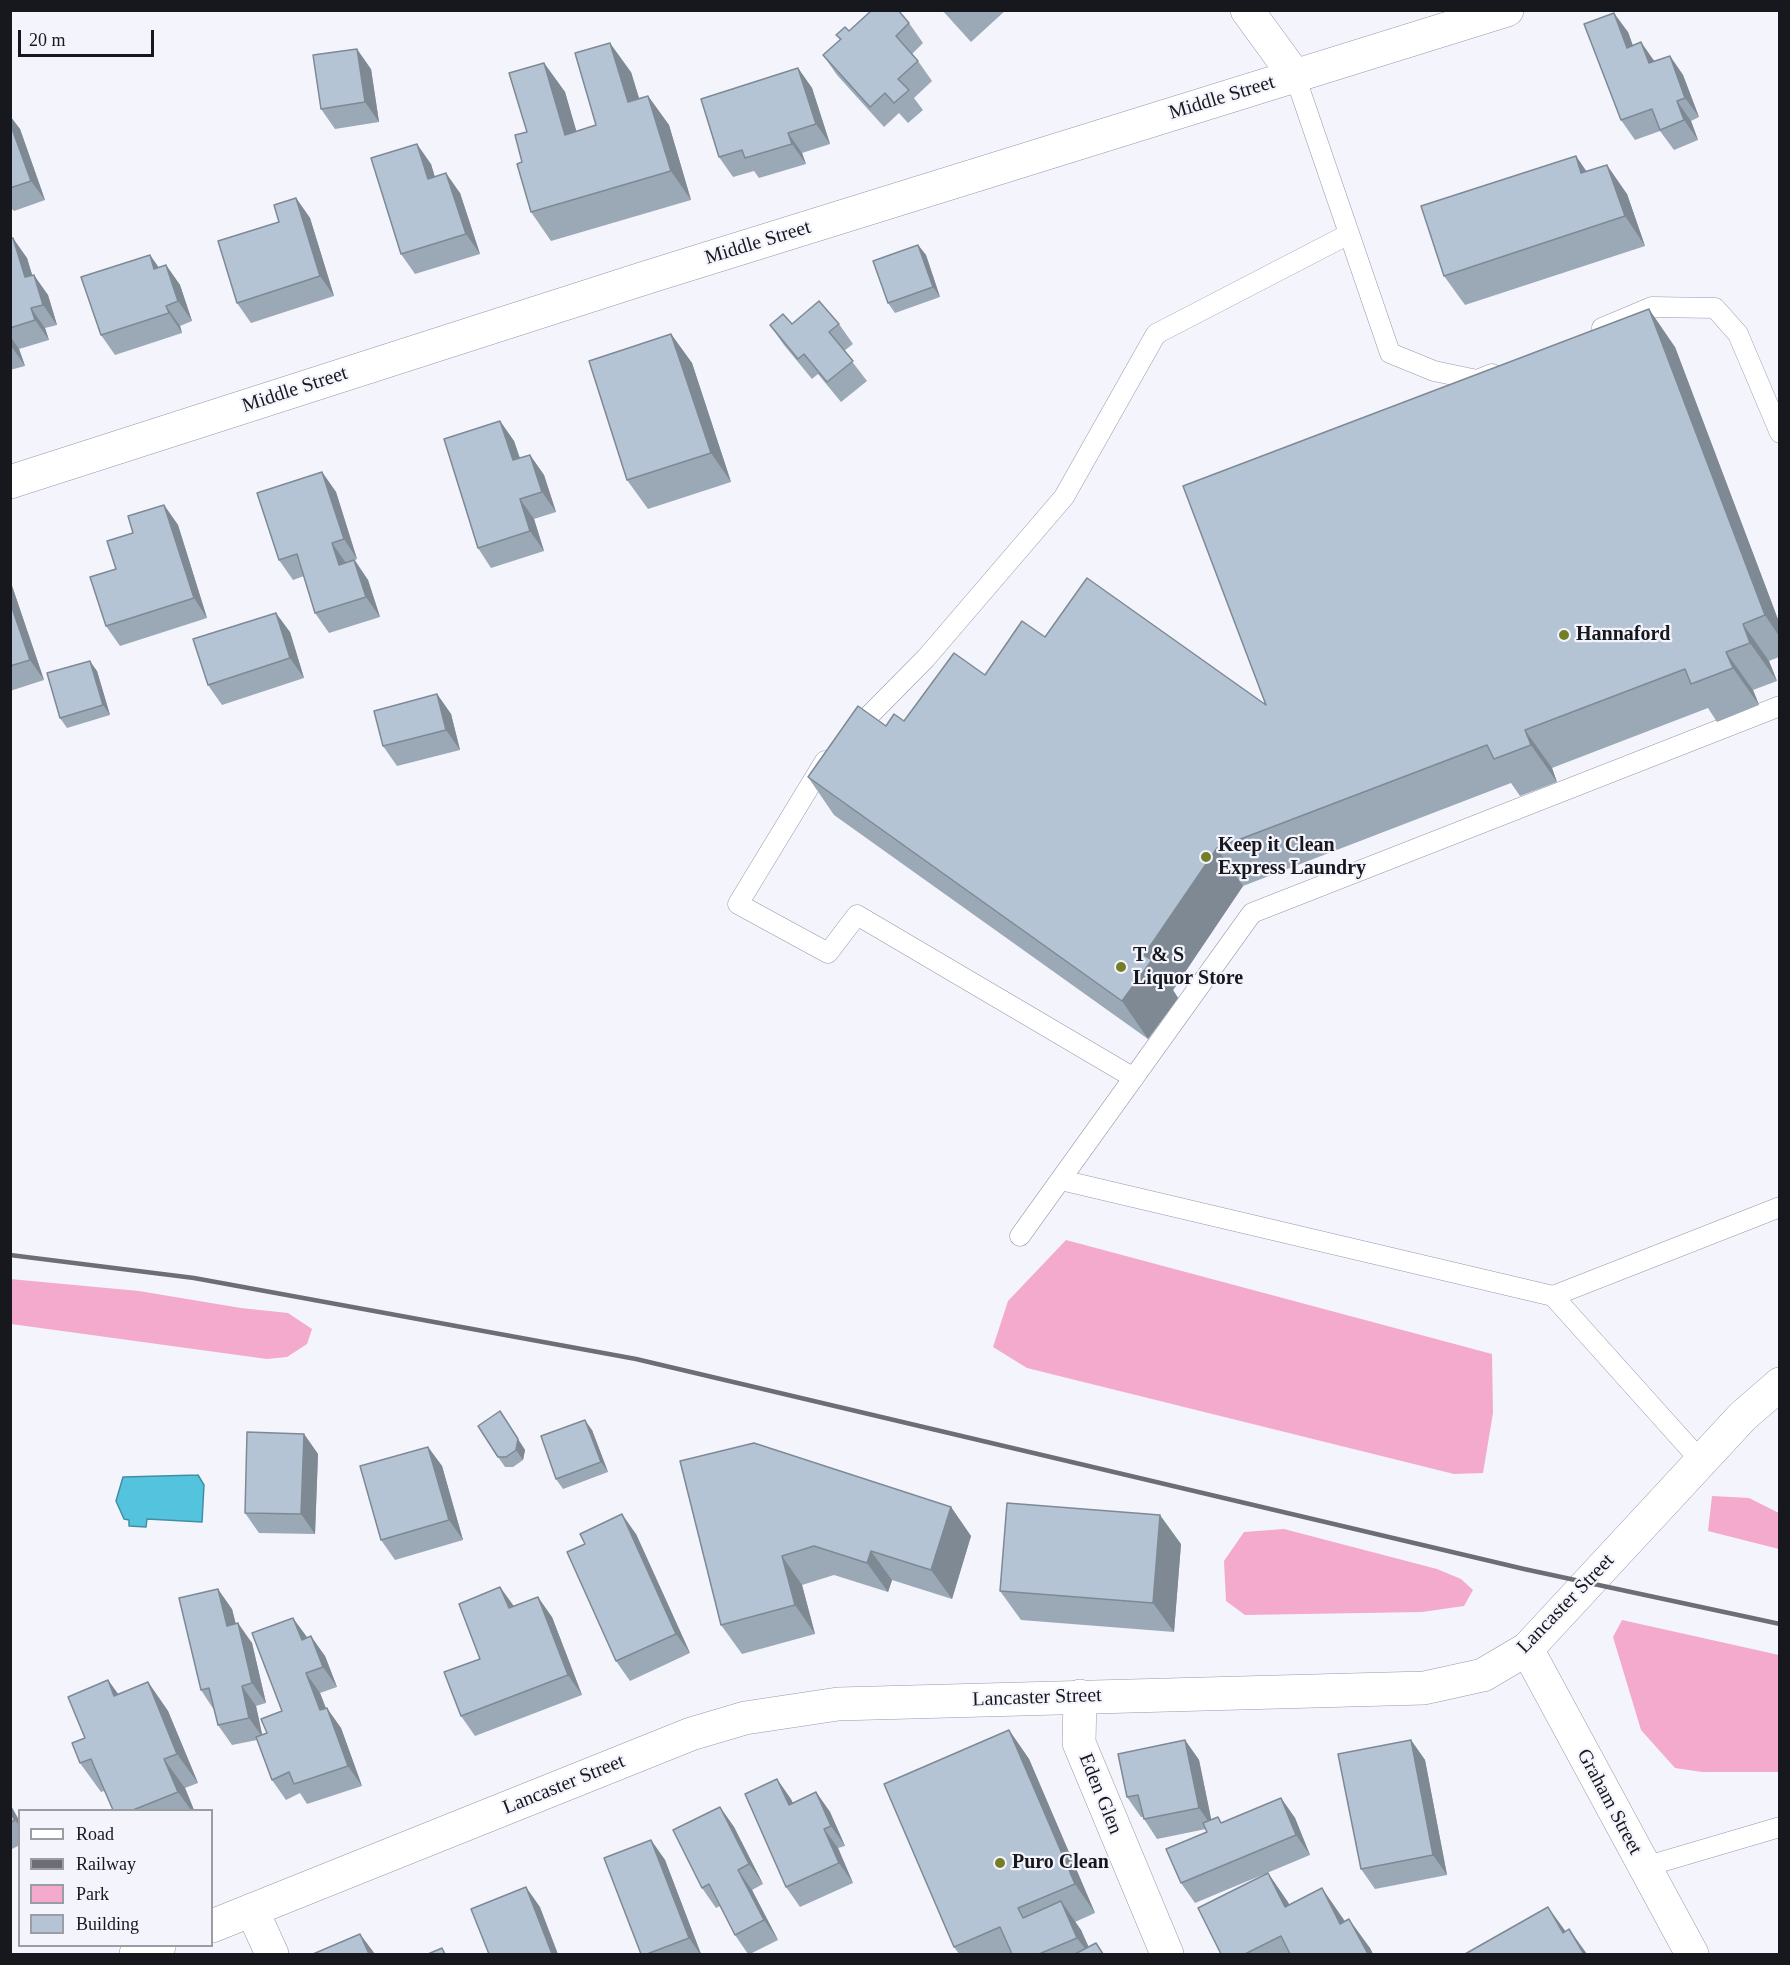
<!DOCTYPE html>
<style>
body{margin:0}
#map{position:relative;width:1790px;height:1965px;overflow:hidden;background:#f4f4fd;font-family:Georgia,serif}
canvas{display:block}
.frame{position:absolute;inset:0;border:12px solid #17171e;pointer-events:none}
.legend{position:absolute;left:18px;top:1809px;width:195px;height:138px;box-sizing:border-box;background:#f4f4fd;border:2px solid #9c9ca4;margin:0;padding:8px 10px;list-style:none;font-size:18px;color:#17171e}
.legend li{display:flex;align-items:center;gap:12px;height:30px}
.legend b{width:30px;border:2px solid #9c9ca4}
.scale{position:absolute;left:18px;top:30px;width:136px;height:27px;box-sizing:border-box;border:3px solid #17171e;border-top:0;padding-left:8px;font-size:18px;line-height:21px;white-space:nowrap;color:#17171e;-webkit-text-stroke:4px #f4f4fd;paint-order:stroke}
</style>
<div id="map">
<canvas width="1790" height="1965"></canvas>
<div class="frame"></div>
<ul class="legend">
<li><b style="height:8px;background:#fff"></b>Road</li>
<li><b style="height:8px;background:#6d6d74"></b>Railway</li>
<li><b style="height:16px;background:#f3aacc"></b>Park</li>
<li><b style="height:16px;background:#b4c4d4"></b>Building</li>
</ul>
<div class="scale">20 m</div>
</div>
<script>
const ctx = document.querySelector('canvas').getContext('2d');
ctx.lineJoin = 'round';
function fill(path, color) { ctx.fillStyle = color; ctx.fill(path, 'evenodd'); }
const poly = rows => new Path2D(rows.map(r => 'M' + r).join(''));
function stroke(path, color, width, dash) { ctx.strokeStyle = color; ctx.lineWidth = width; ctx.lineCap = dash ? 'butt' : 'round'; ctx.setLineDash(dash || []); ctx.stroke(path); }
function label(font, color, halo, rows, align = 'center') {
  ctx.font = font + ' Georgia,serif'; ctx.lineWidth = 4.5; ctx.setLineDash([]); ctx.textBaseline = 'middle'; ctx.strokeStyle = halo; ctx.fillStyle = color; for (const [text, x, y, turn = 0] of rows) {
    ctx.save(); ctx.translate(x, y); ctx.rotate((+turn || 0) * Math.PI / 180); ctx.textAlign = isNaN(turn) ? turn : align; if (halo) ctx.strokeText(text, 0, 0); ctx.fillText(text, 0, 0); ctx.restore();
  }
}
const green = poly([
 [1066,1240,1492,1354,1493,1413,1483,1473,1454,1474,1027,1368,993,1347,1008,1301],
 [10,1279,139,1291,241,1308,288,1313,312,1329,307,1344,287,1357,267,1359,11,1324],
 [1712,1496,1749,1498,1779,1513,1779,1549,1708,1531],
 [1284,1529,1437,1569,1461,1579,1473,1590,1464,1606,1422,1612,1245,1615,1226,1601,1224,1561,1244,1532],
 [1622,1620,1779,1655,1779,1772,1702,1772,1675,1768,1641,1730,1613,1637]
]);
const water = poly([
 [198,1475,204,1485,202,1522,147,1519,146,1527,129,1526,129,1520,124,1519,116,1501,123,1477,198,1475]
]);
const lane = poly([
 [1295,76,1390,353,1434,371,1477,380,1492,374],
 [1602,328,1652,307,1715,308,1738,334,1780,433],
 [851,734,926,658,1064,497,1156,334,1349,234],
 [825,761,738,904,828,953,857,915,1134,1078],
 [1061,1180,1553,1296,1780,1207],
 [1020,1236,1252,913,1780,706],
 [1553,1296,1701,1461],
 [1644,1867,1780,1827]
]);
const street = poly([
 [1247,10,1295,76],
 [10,482,648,277,1507,10],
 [1527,1649,1692,1954],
 [1080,1696,1079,1743,1167,1954],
 [252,1910,272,1954]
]);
const secondary = poly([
 [212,1926,691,1734,745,1718,838,1704,1424,1688,1483,1675,1527,1649,1743,1416,1780,1384],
 [136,1954,159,1946]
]);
const rail = poly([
 [10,1255,194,1278,636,1359,1524,1569,1780,1624]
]);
const wall = poly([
 [942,10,1006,10,971,42],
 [909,23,923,43,912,54,918,61,932,81,914,98,923,110,908,123,899,113,884,127,837,75,823,55,840,40,836,35,849,31],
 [1628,32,1633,46,1655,61,1670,56,1683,75,1699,117,1691,121,1698,140,1674,150,1660,131,1635,140,1621,120],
 [544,63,565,92,576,131,596,125,631,72,639,98,648,96,669,125,691,200,551,241,531,212,522,162,527,132],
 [798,68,812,88,830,144,802,153,806,164,759,178,754,171,733,177,719,157],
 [371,69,379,122,335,129,321,109],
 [10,116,20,129,45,200,14,211,10,207],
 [431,164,435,177,460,193,480,254,415,274,401,254],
 [1587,171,1627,194,1645,246,1465,305,1444,276],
 [296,198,310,218,334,296,251,323,237,303,279,222],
 [10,239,27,258,32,275,48,295,57,325,45,328,49,340,19,349,25,366,10,370],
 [918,245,926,255,940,297,895,313,888,303],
 [150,255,159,268,166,265,180,285,192,321,180,326,182,333,115,355,101,335],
 [792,324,839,324,853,344,844,351,867,381,841,402,818,374,812,379,784,345,770,325],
 [671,334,692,363,731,482,648,509,627,480],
 [1675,347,1779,622,1779,657,1769,661,1777,681,1753,690,1759,705,1717,722,1708,708,1552,768,1557,782,1520,796,1511,783,1243,886,1173,990,1178,998,1148,1039,834,815,808,777,886,726,904,721,985,675,1045,637,1266,705],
 [500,421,514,441,520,458,530,455,544,475,556,512,534,519,544,551,491,568,478,548],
 [322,472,336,492,357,559,355,560,368,580,380,617,329,633,315,613,304,576,293,580,279,560],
 [164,505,178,525,207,618,120,646,106,626,116,569,133,533],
 [10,580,44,680,10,691],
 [290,632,304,678,222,705,208,685],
 [97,671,110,715,67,728,60,718],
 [437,694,451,714,460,750,397,766,383,746],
 [500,1411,525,1450,523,1460,513,1467,505,1467,498,1457],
 [592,1430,608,1472,563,1489,556,1479],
 [304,1434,318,1454,315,1534,259,1533,245,1513],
 [428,1447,442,1466,463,1540,395,1560,381,1540],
 [680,1461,951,1507,971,1536,952,1599,892,1580,888,1592,834,1575,802,1585,815,1634,742,1654,721,1625],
 [636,1534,690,1653,630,1681,616,1661,585,1544],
 [1181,1544,1174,1632,1021,1620,1000,1591],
 [500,1587,514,1606,552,1617,582,1695,475,1736,461,1716,480,1659],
 [232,1609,236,1624,252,1643,266,1703,256,1706,262,1735,267,1733,282,1711,307,1638,325,1656,337,1687,320,1693,326,1708,341,1728,362,1786,307,1804,300,1793,286,1800,272,1780,257,1740,232,1745,218,1725,214,1710,201,1690],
 [108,1680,118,1694,148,1682,168,1711,198,1783,185,1788,194,1810,113,1810,104,1791,101,1792,80,1763,85,1738],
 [1009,1730,1029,1759,1095,1913,1075,1922,1081,1930,1088,1947,1104,1954,959,1954,954,1947],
 [1185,1740,1199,1760,1211,1819,1223,1823,1281,1798,1295,1818,1310,1855,1195,1903,1181,1883,1207,1832,1206,1829,1157,1839,1144,1819,1143,1817,1141,1817,1127,1797],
 [1411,1740,1425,1760,1447,1875,1375,1889,1361,1869],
 [777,1779,793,1803,816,1792,830,1812,845,1846,838,1848,853,1883,800,1907,786,1887],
 [10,1804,20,1822,20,1845,10,1850],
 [720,1807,734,1827,763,1884,752,1890,778,1940,750,1954,748,1954,735,1935,720,1906,716,1908,702,1888],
 [651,1840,665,1860,701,1954,641,1954],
 [1268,1873,1289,1905,1342,1917,1345,1921,1370,1948,1373,1954,1221,1954]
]);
const shadedWall = poly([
 [1614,13,1628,32,1641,68,1627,48],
 [1641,42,1655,62,1649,63],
 [610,43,631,72,649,131,628,102],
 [357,49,371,69,379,122,365,102],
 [1670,56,1683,75,1699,117,1685,98],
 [544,63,565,92,586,164,565,135],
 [798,68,812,88,830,144,816,124],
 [648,96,669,125,691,200,671,171],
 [1677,101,1691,121,1698,140,1684,120],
 [10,116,20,129,45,200,31,181,10,123],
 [788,133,802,153,806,164,792,144],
 [417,144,431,164,441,199,428,179],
 [1576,156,1596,185,1581,173],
 [1607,165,1627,194,1645,246,1625,216],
 [446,173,460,193,480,254,466,234],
 [296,198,310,218,334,296,320,276],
 [13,238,27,258,39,297,25,277],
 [918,245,926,255,940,297,933,287],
 [150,255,164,275,154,269],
 [166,265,180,285,192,321,178,301],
 [34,275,48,295,57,325,43,305],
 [166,306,180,326,182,333,169,313],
 [31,308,45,328,49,340,35,320],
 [1649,309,1675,347,1779,622,1779,636,1765,615],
 [671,334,692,363,731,482,711,453],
 [10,336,19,349,25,366,11,346],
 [500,421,514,441,527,480,513,460],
 [530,455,544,475,556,512,542,492],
 [322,472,336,492,357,559,344,539],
 [520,499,534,519,544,551,530,531],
 [164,505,178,525,207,618,194,598],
 [332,543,346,563,339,565],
 [354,560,368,580,380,617,366,597],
 [10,580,44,680,30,660,10,602],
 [276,613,290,632,304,678,290,658],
 [1743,624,1769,661,1777,681,1750,643],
 [1726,652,1753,690,1759,705,1733,668],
 [90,661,97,671,110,715,103,705],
 [437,694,451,714,460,750,446,730],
 [1525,730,1552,768,1557,782,1531,745],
 [1217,848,1243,886,1173,990,1178,998,1148,1039,1122,1001,1144,955],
 [500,1411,525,1450,523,1460,516,1450],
 [585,1420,592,1430,608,1472,601,1462],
 [304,1434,318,1454,315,1534,301,1514],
 [428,1447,442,1466,463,1540,449,1520],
 [951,1507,971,1536,952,1599,931,1570],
 [622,1514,636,1534,690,1653,676,1634],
 [1160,1515,1181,1544,1174,1632,1153,1603],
 [871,1551,892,1580,888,1592,867,1563],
 [782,1556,802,1585,815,1634,795,1605],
 [500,1587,514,1607,509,1608],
 [218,1589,232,1609,241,1646,227,1626],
 [538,1597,552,1617,582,1695,568,1675],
 [293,1618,307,1637,302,1640],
 [238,1623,252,1643,266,1703,252,1683],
 [311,1636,325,1656,337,1687,323,1667],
 [306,1673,320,1693,334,1730,320,1710],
 [108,1680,129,1709,114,1696],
 [148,1682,168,1711,198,1783,177,1754],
 [242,1686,256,1706,263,1738,249,1718],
 [327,1708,341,1728,362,1786,348,1766],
 [1009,1730,1029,1759,1095,1913,1075,1884],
 [1185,1740,1199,1760,1213,1828,1199,1808],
 [1411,1740,1425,1760,1447,1875,1433,1855],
 [164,1759,185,1788,194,1810,191,1810,178,1792],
 [777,1779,791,1799,803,1825,789,1805],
 [816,1792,830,1812,845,1846,831,1826],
 [1281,1798,1295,1818,1310,1855,1296,1835],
 [10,1804,20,1822,20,1827,10,1812],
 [720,1807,734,1827,763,1884,749,1864],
 [824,1829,838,1848,853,1883,839,1863],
 [651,1840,665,1860,701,1954,700,1954,689,1938],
 [738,1870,752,1890,778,1940,764,1920],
 [1268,1873,1288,1902,1305,1936,1285,1907],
 [526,1887,540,1907,558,1954,552,1954],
 [1322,1888,1342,1917,1360,1953,1340,1924],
 [1061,1901,1081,1930,1092,1954,1089,1954,1077,1938],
 [1548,1907,1569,1936,1563,1933],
 [1349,1919,1370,1948,1373,1954,1368,1954],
 [1569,1929,1587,1954,1584,1954],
 [360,1934,375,1954,369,1954]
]);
const building = poly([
 [872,10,898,10,909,23,896,36,918,61,898,79,909,90,894,103,885,93,870,107,823,55,841,39,836,35,845,27,849,31,872,10],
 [1614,13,1627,48,1641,42,1649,63,1670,56,1685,98,1677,101,1684,120,1660,130,1652,109,1621,120,1584,24,1614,13],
 [610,43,628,102,648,96,671,171,531,212,517,164,522,162,515,135,527,132,509,73,544,63,565,135,596,125,575,53,610,43],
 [357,49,365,102,321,109,313,55,357,49],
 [798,68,816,124,788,133,792,144,745,158,742,150,719,157,701,99,798,68],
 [10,123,31,181,10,188,10,123],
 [417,144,428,179,446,173,466,234,401,254,371,158,417,144],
 [1576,156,1581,173,1607,165,1625,216,1444,276,1421,206,1576,156],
 [296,198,320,276,237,303,218,241,279,222,274,205,296,198],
 [13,238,25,277,34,275,43,305,31,308,35,320,10,328,10,239,13,238],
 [918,245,933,287,888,303,873,261,918,245],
 [150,255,154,269,166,265,178,301,166,306,169,313,101,335,81,277,150,255],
 [819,301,839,324,829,332,853,361,827,382,804,354,798,359,770,325,783,314,792,324,819,301],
 [1649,309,1765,615,1743,624,1750,643,1726,652,1733,668,1691,684,1685,669,1525,730,1531,745,1494,759,1487,745,1217,848,1144,955,1152,960,1122,1001,808,777,858,706,886,726,894,714,904,721,954,653,985,675,1022,621,1045,637,1087,578,1266,705,1183,486,1649,309],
 [671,334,711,453,627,480,589,361,671,334],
 [500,421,513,460,530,455,542,492,520,499,530,531,478,548,444,439,500,421],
 [322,472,344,539,332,543,339,565,354,560,366,597,315,613,297,554,279,560,257,493,322,472],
 [164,505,194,598,106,626,90,577,116,569,107,541,133,533,128,516,164,505],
 [10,602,30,660,10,666,10,602],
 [276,613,290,658,208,685,193,639,276,613],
 [90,661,103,705,60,718,47,673,90,661],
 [437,694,446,730,383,746,374,711,437,694],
 [500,1411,518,1439,516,1450,506,1457,498,1457,478,1426,500,1411],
 [585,1420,601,1462,556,1479,541,1436,585,1420],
 [247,1432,304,1434,301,1514,245,1513,247,1432],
 [754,1443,951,1507,931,1570,871,1551,867,1563,814,1546,782,1556,795,1605,721,1625,680,1461,754,1443],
 [428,1447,449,1520,381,1540,360,1466,428,1447],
 [1007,1503,1160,1515,1153,1603,1000,1591,1007,1503],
 [622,1514,676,1634,616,1661,567,1552,585,1544,580,1534,622,1514],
 [500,1587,509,1608,538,1597,568,1675,461,1716,444,1672,480,1659,459,1604,500,1587],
 [218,1589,227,1626,238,1623,252,1683,242,1686,249,1718,218,1725,209,1688,201,1690,179,1598,218,1589],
 [293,1618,302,1640,311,1636,323,1667,306,1673,320,1710,327,1708,348,1766,294,1784,289,1772,272,1780,256,1737,267,1733,261,1719,282,1711,252,1633,293,1618],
 [108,1680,114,1696,148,1682,177,1754,164,1759,178,1792,133,1810,113,1810,91,1759,80,1763,72,1743,85,1738,68,1697,108,1680],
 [1009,1730,1075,1884,1018,1908,1023,1918,1061,1901,1077,1938,1039,1954,1012,1954,1000,1927,954,1947,884,1784,1009,1730],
 [1185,1740,1199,1808,1144,1819,1138,1795,1127,1797,1118,1754,1185,1740],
 [1411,1740,1433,1855,1361,1869,1338,1754,1411,1740],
 [777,1779,789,1805,816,1792,831,1826,824,1829,839,1863,786,1887,745,1794,777,1779],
 [1281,1798,1296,1835,1181,1883,1166,1849,1207,1832,1203,1823,1218,1817,1221,1823,1281,1798],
 [720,1807,749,1864,738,1870,764,1920,735,1935,709,1884,702,1888,673,1830,720,1807],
 [10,1812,15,1820,10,1823,10,1812],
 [651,1840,689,1938,647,1954,641,1954,604,1858,651,1840],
 [1268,1873,1285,1907,1322,1888,1340,1924,1349,1919,1368,1954,1290,1954,1281,1936,1245,1954,1221,1954,1198,1908,1268,1873],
 [526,1887,552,1954,489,1954,471,1909,526,1887],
 [1548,1907,1563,1933,1569,1929,1584,1954,1465,1954,1548,1907],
 [360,1934,369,1954,313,1954,360,1934],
 [1096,1943,1103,1954,1075,1954,1096,1943],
 [442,1948,445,1954,428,1954,442,1948]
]);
const markers = [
 [1564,635,6,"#747e29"],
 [1206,857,6,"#747e29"],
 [1121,967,6,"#747e29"],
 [1000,1863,6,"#747e29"]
];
const streetNames = [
 ["Middle Street",1222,98,-17],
 ["Middle Street",758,243,-17],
 ["Middle Street",295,390,-18],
 ["Lancaster Street",1566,1604,-46],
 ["Lancaster Street",1037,1698,-2],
 ["Lancaster Street",564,1785,-22],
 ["Eden Glen",1100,1794,68],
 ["Graham Street",1609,1802,62]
];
const poiNames = [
 ["Hannaford",1576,635],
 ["Keep it Clean",1218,846],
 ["Express Laundry",1218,869],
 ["T & S",1133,956],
 ["Liquor Store",1133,979],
 ["Puro Clean",1012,1863]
];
fill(green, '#f3aacc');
fill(water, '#54c3dd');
stroke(water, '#428fa4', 1.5);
stroke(lane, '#9798ab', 21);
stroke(street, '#9798ab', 34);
stroke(secondary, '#9798ab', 34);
stroke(lane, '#fff', 20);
stroke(street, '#fff', 33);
stroke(secondary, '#fff', 33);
stroke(rail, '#6d6d74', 4.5);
fill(wall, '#9ba9b6');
fill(shadedWall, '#7e8994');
fill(building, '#b4c4d4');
stroke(building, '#7e8994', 1.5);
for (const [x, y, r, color] of markers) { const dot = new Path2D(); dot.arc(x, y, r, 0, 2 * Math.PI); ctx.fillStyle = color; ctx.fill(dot); stroke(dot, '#f4f4fd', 2); }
label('20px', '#17171e', '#f4f4fd', streetNames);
label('bold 20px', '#17171e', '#f4f4fd', poiNames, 'left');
</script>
